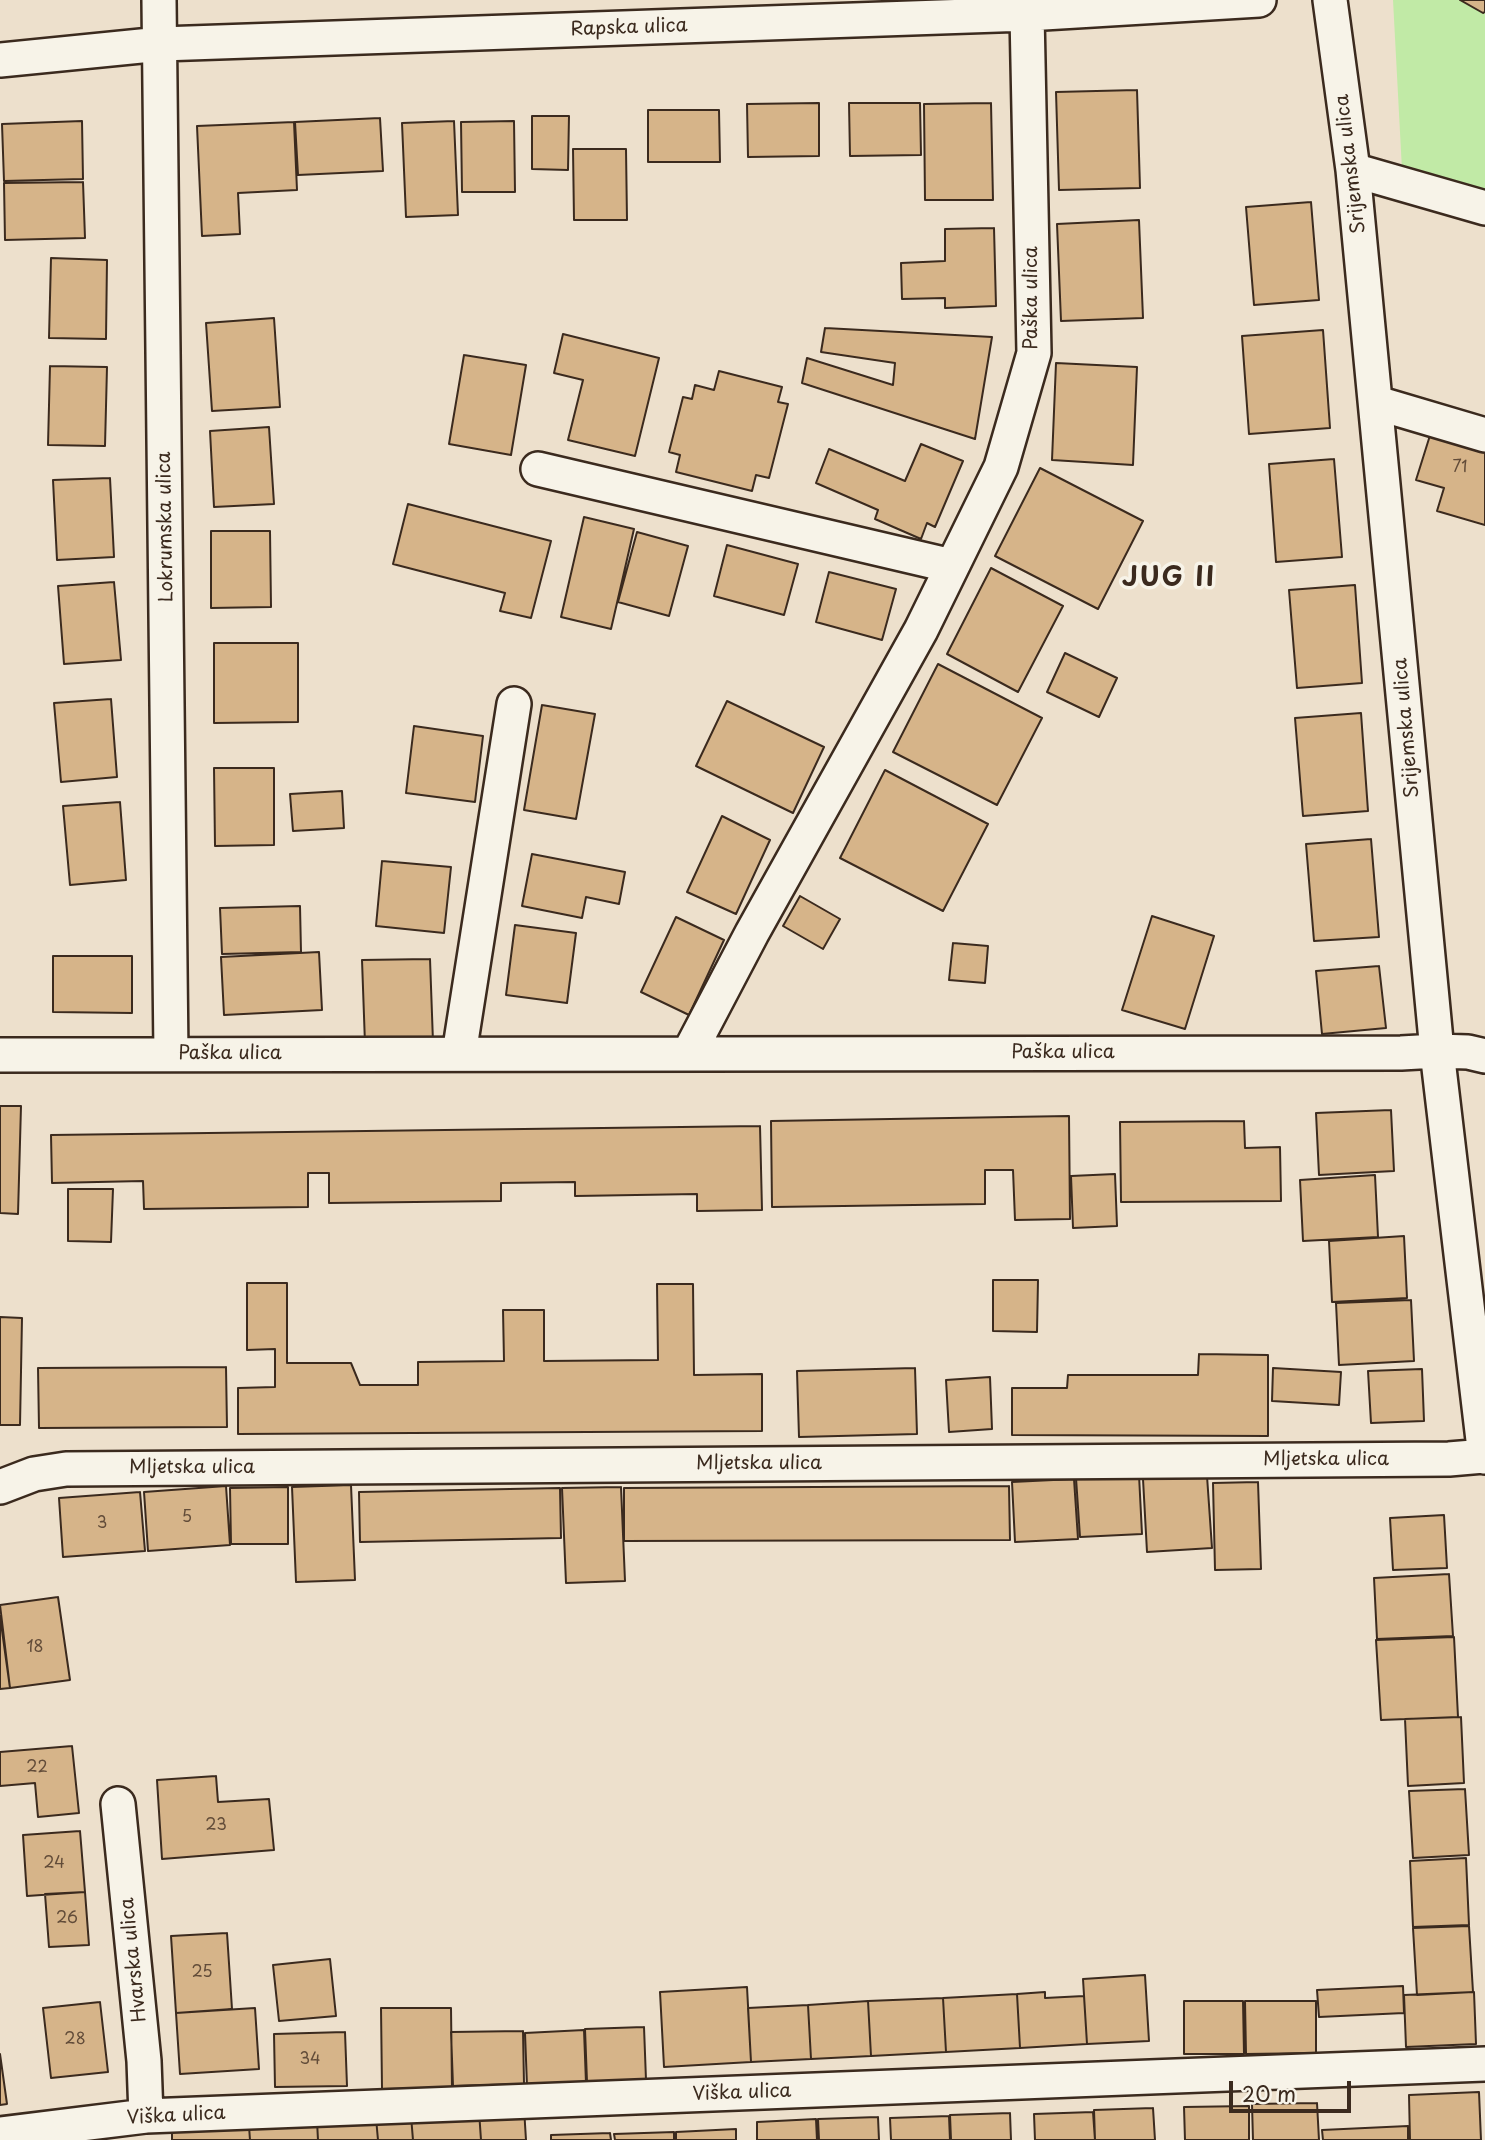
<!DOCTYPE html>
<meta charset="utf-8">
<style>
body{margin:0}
#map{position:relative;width:1485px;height:2140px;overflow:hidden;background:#ede0cc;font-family:"Playpen Sans",sans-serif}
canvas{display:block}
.scale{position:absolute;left:1229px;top:2081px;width:122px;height:32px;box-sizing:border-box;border:4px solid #3b2a1e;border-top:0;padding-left:9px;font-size:21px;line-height:24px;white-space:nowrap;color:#3b2a1e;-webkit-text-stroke:5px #f7f3e8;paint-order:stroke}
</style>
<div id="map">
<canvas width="1485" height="2140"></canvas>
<div class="scale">20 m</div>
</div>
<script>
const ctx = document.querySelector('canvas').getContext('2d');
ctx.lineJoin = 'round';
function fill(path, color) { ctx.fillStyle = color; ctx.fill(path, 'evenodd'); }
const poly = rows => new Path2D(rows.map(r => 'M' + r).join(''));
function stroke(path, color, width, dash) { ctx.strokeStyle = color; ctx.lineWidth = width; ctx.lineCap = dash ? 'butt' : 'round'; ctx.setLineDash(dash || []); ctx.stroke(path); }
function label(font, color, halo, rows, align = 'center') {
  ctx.font = font + ' "Playpen Sans",sans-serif'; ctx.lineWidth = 7; ctx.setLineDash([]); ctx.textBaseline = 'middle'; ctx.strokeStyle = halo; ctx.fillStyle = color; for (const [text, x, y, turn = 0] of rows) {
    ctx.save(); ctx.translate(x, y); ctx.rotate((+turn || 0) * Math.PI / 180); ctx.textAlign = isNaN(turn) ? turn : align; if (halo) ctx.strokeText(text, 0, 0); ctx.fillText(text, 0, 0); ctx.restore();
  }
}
const green = poly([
 [1393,0,1485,0,1485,196,1402,170]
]);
const building = poly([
 [1460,0,1485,0,1485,12,1483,13,1460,0],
 [1137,90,1140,188,1059,190,1056,92,1137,90],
 [819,103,819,156,748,157,747,104,819,103],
 [849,103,920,103,921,155,850,156,849,103],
 [991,103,993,200,925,200,924,104,991,103],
 [648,110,719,110,720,162,648,162,648,110],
 [532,116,569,116,568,170,532,169,532,116],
 [380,118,383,171,298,175,295,122,380,118],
 [82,121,83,179,4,181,2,124,82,121],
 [454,121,458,215,406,217,402,123,454,121],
 [514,121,515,192,462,192,461,122,514,121],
 [294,122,297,190,238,193,240,234,202,236,197,126,294,122],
 [573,149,626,149,627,220,574,220,573,149],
 [83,182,85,238,5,240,4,183,83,182],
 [1311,202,1319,300,1254,305,1246,207,1311,202],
 [1139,220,1143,318,1061,321,1057,224,1139,220],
 [994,228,996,306,945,308,945,298,902,299,901,263,945,261,945,229,994,228],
 [51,258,107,260,106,339,49,338,51,258],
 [274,318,280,407,212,411,206,323,274,318],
 [825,328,992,337,975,439,802,383,807,358,893,385,895,363,821,352,825,328],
 [1323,330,1330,428,1249,434,1242,336,1323,330],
 [563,334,659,358,635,456,568,440,583,380,554,373,563,334],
 [464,355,526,365,511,455,449,444,464,355],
 [1056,363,1137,367,1133,465,1052,460,1056,363],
 [50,366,107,367,105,446,48,445,50,366],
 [719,371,782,387,778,402,788,404,769,478,756,475,752,491,676,472,680,455,669,452,683,397,692,399,695,385,714,390,719,371],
 [269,427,274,504,214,507,210,431,269,427],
 [1432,429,1485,445,1485,525,1437,511,1444,488,1416,480,1432,429],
 [921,444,963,461,935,527,927,523,921,539,875,519,878,510,816,483,829,449,905,481,921,444],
 [1334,459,1342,557,1276,562,1269,464,1334,459],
 [1040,468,1143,521,1098,609,995,556,1040,468],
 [110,478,114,557,57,560,53,480,110,478],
 [408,504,551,541,531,618,500,611,505,593,393,564,408,504],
 [584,517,634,529,611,629,561,617,584,517],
 [211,531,270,531,271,607,211,608,211,531],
 [637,532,688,546,669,616,618,602,637,532],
 [727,545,798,564,784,615,714,596,727,545],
 [991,568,1063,606,1018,692,947,654,991,568],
 [829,572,896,589,882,640,816,622,829,572],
 [114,582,121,660,64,664,58,586,114,582],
 [1355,585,1362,683,1297,688,1289,590,1355,585],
 [214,643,298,643,298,722,214,723,214,643],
 [1065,653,1117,678,1099,717,1047,692,1065,653],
 [938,664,1042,718,997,805,893,752,938,664],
 [111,699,117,777,61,782,54,703,111,699],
 [727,701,824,747,793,813,696,766,727,701],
 [542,705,595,714,576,819,524,810,542,705],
 [1361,713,1368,811,1303,816,1295,718,1361,713],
 [414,726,483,736,475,802,406,793,414,726],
 [214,768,274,768,274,845,215,846,214,768],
 [885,770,988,824,943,911,840,858,885,770],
 [342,791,344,828,293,831,290,794,342,791],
 [120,802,126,880,70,885,63,806,120,802],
 [722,816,770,840,736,914,687,892,722,816],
 [1371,839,1379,937,1314,941,1306,844,1371,839],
 [532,854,625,872,619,904,586,897,582,918,522,906,532,854],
 [382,861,451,867,444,933,376,926,382,861],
 [800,896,840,919,823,949,783,926,800,896],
 [300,906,301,952,222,954,220,908,300,906],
 [1152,916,1214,936,1185,1029,1122,1010,1152,916],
 [676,917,724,940,689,1015,641,992,676,917],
 [515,925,576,933,567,1003,506,995,515,925],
 [953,943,988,946,985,983,949,980,953,943],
 [319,952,322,1010,224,1015,221,957,319,952],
 [53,956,132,956,132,1013,53,1012,53,956],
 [430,959,433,1042,365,1044,362,960,430,959],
 [1379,966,1386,1028,1322,1034,1316,971,1379,966],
 [0,1106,21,1106,18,1214,0,1213,0,1106],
 [1391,1110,1394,1171,1319,1175,1316,1113,1391,1110],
 [1069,1116,1070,1219,1015,1220,1013,1170,985,1170,985,1204,772,1207,771,1121,1069,1116],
 [1244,1121,1245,1148,1280,1147,1281,1201,1121,1202,1120,1122,1244,1121],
 [760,1126,762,1210,697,1211,697,1194,575,1196,575,1182,501,1183,501,1201,329,1203,329,1173,308,1173,308,1207,144,1209,143,1181,52,1183,51,1135,760,1126],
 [1115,1174,1117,1226,1073,1228,1071,1176,1115,1174],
 [1375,1175,1378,1237,1303,1241,1300,1180,1375,1175],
 [68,1189,113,1189,111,1242,68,1241,68,1189],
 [1404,1236,1407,1298,1332,1302,1329,1241,1404,1236],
 [993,1280,1038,1280,1037,1332,993,1331,993,1280],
 [247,1283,287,1283,287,1363,351,1363,360,1385,418,1385,418,1362,504,1361,503,1310,544,1310,544,1361,658,1360,657,1284,693,1284,694,1375,762,1374,762,1431,238,1434,238,1388,275,1387,275,1349,247,1350,247,1283],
 [1411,1300,1414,1361,1339,1365,1336,1303,1411,1300],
 [0,1317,22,1318,20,1425,0,1425,0,1317],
 [1199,1354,1268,1355,1268,1436,1012,1435,1012,1388,1067,1388,1068,1375,1198,1375,1199,1354],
 [226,1367,227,1427,39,1428,38,1368,226,1367],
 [915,1368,917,1434,799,1437,797,1371,915,1368],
 [1273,1368,1341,1372,1339,1405,1272,1401,1273,1368],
 [1422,1369,1424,1421,1371,1423,1368,1371,1422,1369],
 [990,1377,992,1429,949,1432,946,1380,990,1377],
 [1139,1475,1142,1534,1080,1537,1076,1478,1139,1475],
 [1207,1476,1212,1548,1147,1552,1143,1479,1207,1476],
 [1074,1479,1078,1539,1015,1542,1012,1482,1074,1479],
 [1258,1482,1261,1569,1215,1570,1213,1483,1258,1482],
 [351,1485,355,1580,296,1582,292,1487,351,1485],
 [226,1486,230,1545,148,1551,144,1492,226,1486],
 [1009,1486,1010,1540,624,1541,624,1488,1009,1486],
 [288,1487,288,1544,231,1544,230,1488,288,1487],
 [621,1487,625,1581,566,1583,562,1488,621,1487],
 [560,1488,561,1538,360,1542,359,1492,560,1488],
 [140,1492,145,1551,63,1557,59,1498,140,1492],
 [1444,1515,1447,1568,1393,1570,1390,1518,1444,1515],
 [1449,1574,1453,1636,1377,1639,1374,1578,1449,1574],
 [58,1597,70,1680,10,1688,0,1605,58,1597],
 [0,1616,10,1688,0,1689,0,1616],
 [1454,1637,1458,1717,1381,1720,1376,1640,1454,1637],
 [1461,1717,1464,1783,1408,1786,1405,1719,1461,1717],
 [72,1746,79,1813,38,1817,35,1783,0,1786,0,1752,72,1746],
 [216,1776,218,1802,269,1799,274,1850,162,1859,157,1780,216,1776],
 [1465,1789,1469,1855,1413,1858,1409,1791,1465,1789],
 [80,1831,85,1892,27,1896,23,1835,80,1831],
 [1466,1858,1469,1925,1413,1927,1410,1861,1466,1858],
 [85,1892,89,1945,49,1947,45,1894,85,1892],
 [1469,1926,1473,1992,1417,1995,1413,1928,1469,1926],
 [227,1933,232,2009,176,2013,171,1936,227,1933],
 [330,1959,336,2016,279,2021,273,1965,330,1959],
 [1145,1975,1149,2041,1087,2044,1083,1979,1145,1975],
 [1403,1986,1404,2013,1319,2017,1317,1990,1403,1986],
 [747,1987,751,2062,664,2067,660,1992,747,1987],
 [1045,1992,1045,1998,1084,1996,1087,2044,1020,2048,1017,1994,1045,1992],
 [1474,1992,1476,2044,1406,2047,1404,1995,1474,1992],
 [1017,1994,1020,2048,946,2052,943,1998,1017,1994],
 [943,1998,946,2052,871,2056,868,2001,943,1998],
 [868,2001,871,2056,811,2059,808,2005,868,2001],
 [1184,2001,1243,2001,1244,2054,1184,2054,1184,2001],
 [1245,2001,1316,2001,1316,2053,1246,2054,1245,2001],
 [100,2002,108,2072,51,2078,43,2008,100,2002],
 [808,2005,811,2059,751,2062,748,2008,808,2005],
 [255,2008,259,2069,180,2074,176,2013,255,2008],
 [381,2008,451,2008,452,2088,382,2089,381,2008],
 [644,2027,646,2080,587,2082,585,2029,644,2027],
 [584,2030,586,2083,527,2086,525,2033,584,2030],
 [523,2031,524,2084,453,2086,451,2032,523,2031],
 [345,2032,347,2086,275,2087,274,2034,345,2032],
 [0,2054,7,2104,0,2105,0,2054],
 [1479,2092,1481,2140,1410,2140,1409,2095,1479,2092],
 [1317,2103,1319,2140,1253,2140,1252,2104,1317,2103],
 [1249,2106,1249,2140,1185,2140,1184,2107,1249,2106],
 [524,2108,526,2140,481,2140,479,2111,524,2108],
 [1153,2108,1155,2140,1095,2140,1094,2110,1153,2108],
 [479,2111,481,2140,413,2140,411,2116,479,2111],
 [1093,2112,1095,2140,1035,2140,1034,2114,1093,2112],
 [1010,2113,1011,2140,951,2140,950,2115,1010,2113],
 [411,2116,413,2140,378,2140,376,2118,411,2116],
 [949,2116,950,2140,891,2140,890,2118,949,2116],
 [878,2117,879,2140,819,2140,818,2119,878,2117],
 [376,2118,378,2140,318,2140,317,2121,376,2118],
 [816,2119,817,2140,757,2140,757,2122,816,2119],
 [317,2121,318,2140,250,2140,249,2126,317,2121],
 [249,2126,250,2140,172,2140,172,2131,249,2126],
 [1408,2126,1408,2140,1323,2140,1322,2130,1408,2126],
 [736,2129,736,2140,676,2140,676,2132,736,2129],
 [674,2132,674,2140,615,2140,614,2134,674,2132],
 [610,2133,611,2140,551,2140,551,2135,610,2133]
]);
const minor = poly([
 [159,0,171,1054],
 [1330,0,1353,170,1437,1051,1485,1457],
 [0,60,161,44,1027,14,1259,0],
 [1353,170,1485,208],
 [1377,403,1485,435],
 [538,469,952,566],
 [689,1053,752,933,921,630,1001,467,1034,353,1027,14],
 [459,1054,514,704],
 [0,1055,1401,1053,1437,1051,1468,1052,1485,1056],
 [0,1487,34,1474,66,1469,1449,1459,1485,1456],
 [118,1804,144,2061,146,2116],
 [0,2134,146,2116,1485,2064]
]);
const numberNames = [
 ["71",1460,468],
 ["5",187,1518],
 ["3",102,1524],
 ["18",35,1648],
 ["22",37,1768],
 ["23",216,1826],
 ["24",54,1864],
 ["26",67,1919],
 ["25",202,1973],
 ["28",75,2040],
 ["34",310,2060]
];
const streetNames = [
 ["Rapska ulica",629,28,-2],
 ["Srijemska ulica",1351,164,-97],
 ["Paška ulica",1032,298,-90],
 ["Lokrumska ulica",166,527,-91],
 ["Srijemska ulica",1407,728,-95],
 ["Paška ulica",1063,1053],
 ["Paška ulica",230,1054],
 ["Mljetska ulica",1326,1460],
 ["Mljetska ulica",759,1464],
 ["Mljetska ulica",192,1468],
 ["Hvarska ulica",134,1960,-96],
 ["Viška ulica",742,2093,-2],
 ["Viška ulica",176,2116,-3]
];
const districtNames = [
 ["JUG II",1169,579]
];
fill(green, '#c1eaa6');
fill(building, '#d6b489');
stroke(building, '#3b2a1e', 2);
stroke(minor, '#3b2a1e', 38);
stroke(minor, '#f7f3e8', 33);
label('16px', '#624c39', null, numberNames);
label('19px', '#3b2a1e', '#f7f3e8', streetNames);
ctx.letterSpacing = '2px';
label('bold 26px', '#3b2a1e', '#f7f3e8', districtNames);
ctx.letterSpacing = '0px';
</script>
